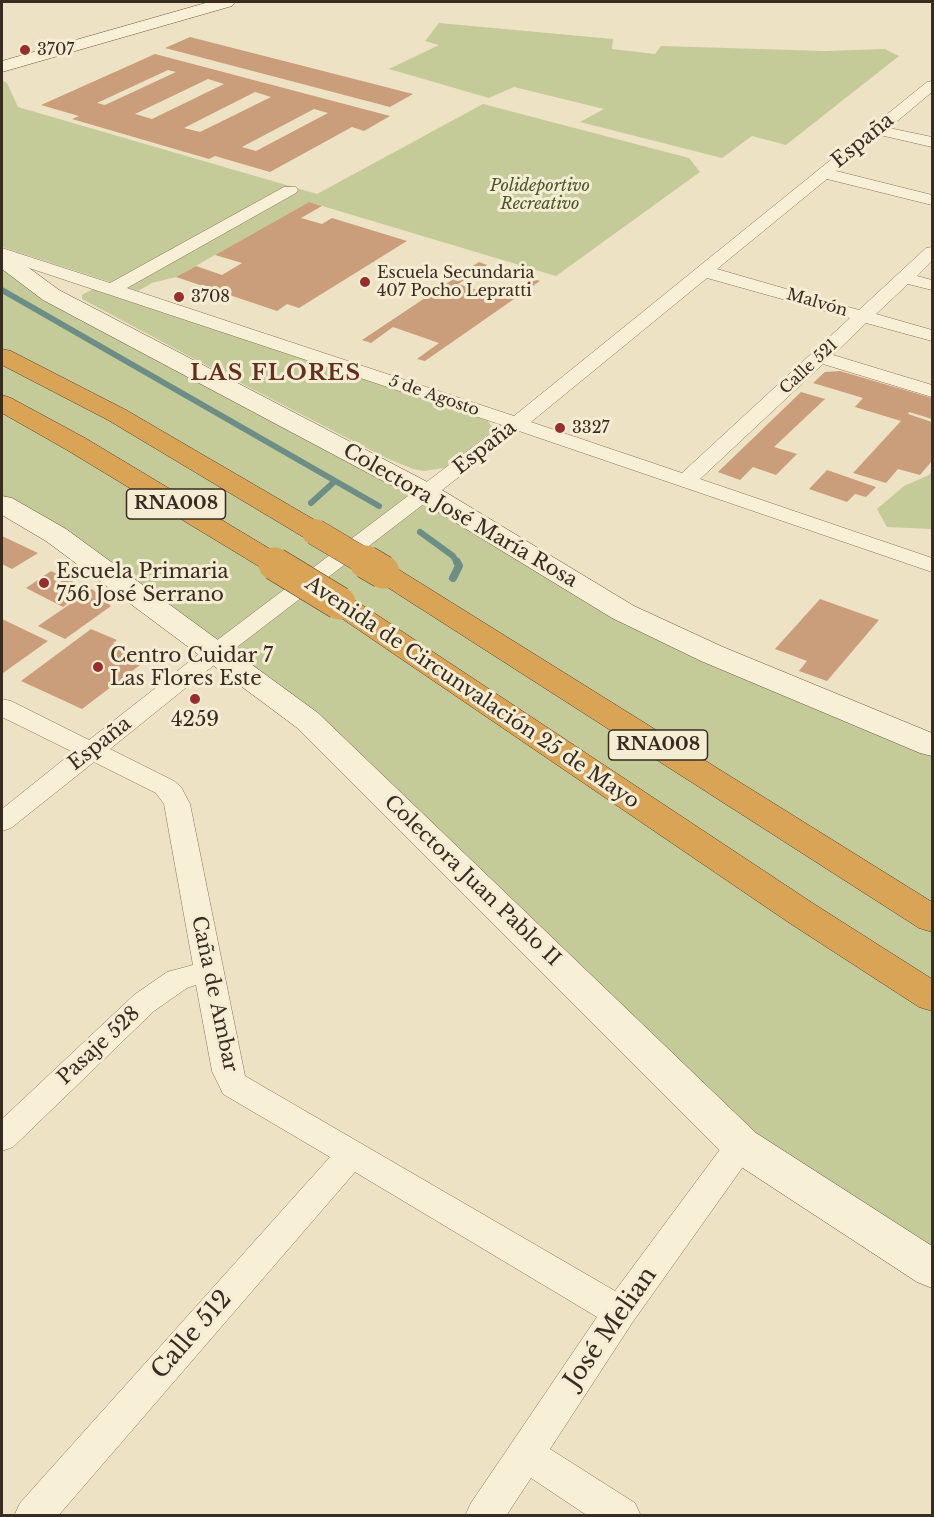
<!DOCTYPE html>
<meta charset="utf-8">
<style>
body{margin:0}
#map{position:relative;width:934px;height:1517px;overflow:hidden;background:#ede2c4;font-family:"Libre Baskerville",serif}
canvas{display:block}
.frame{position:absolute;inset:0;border:3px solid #382b1f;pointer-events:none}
</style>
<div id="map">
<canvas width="934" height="1517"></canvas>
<div class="frame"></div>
</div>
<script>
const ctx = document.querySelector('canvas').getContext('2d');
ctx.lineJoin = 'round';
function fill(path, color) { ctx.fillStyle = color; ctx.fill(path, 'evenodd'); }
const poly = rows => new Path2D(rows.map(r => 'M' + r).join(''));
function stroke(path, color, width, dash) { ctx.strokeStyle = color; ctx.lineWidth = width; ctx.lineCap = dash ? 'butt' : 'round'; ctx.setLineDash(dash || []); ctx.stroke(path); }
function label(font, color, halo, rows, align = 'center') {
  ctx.font = font + ' "Libre Baskerville",serif'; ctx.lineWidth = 6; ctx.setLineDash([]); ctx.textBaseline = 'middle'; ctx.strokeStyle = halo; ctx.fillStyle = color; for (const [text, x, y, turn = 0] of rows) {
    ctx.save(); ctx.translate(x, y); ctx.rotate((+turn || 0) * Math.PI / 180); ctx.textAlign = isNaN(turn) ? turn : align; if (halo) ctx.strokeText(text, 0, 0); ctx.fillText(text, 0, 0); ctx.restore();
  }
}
const green = poly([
 [439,23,613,39,612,49,655,54,661,46,825,51,885,49,899,56,786,145,752,136,722,158,580,122,604,109,514,87,489,98,389,69,439,45,425,41],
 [2,80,7,83,18,107,317,194,483,104,689,158,700,172,556,276,309,202,176,277,152,283,138,291,2,247],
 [2,259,51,295,623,612,797,690,932,745,932,1269,741,1145,307,720,56,535,2,504],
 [93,289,101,289,432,401,488,421,494,430,444,468,424,471,413,469,384,457,202,363,82,299,82,295],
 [932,471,932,529,887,527,877,509,904,486,929,475]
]);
const streamFar1 = poly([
 [2,290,379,506],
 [311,503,334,482],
 [420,532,453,556,458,564]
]);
const stream = poly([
 [453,578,459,566,457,562]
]);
const building = poly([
 [190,37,413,94,390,107,165,48],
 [155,54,390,116,364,131,352,127,270,172,215,156,209,159,72,119,79,116,41,105],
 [168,70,176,72,105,105,97,103],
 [208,79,224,84,152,119,135,114],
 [255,92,271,97,200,132,184,128],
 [314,109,328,113,256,151,242,147],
 [309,202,322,206,301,218,322,224,332,218,407,241,299,308,287,304,277,311,176,277,196,266,222,275,242,263,215,255],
 [479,262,487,265,458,284,503,298,532,279,540,281,425,361,417,359,439,343,393,327,371,343,362,340],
 [840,371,932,398,932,419,909,412,908,414,932,422,932,461,920,475,898,469,886,483,853,473,901,421,855,407,863,398,813,383,825,372],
 [801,392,825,399,774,447,797,454,776,475,753,467,740,480,718,472],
 [827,470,876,487,866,497,855,494,847,502,809,489],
 [2,536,38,553,12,569,2,564],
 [51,571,88,589,63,607,26,588],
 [92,589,111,606,65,639,38,626],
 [820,599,879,620,827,681,799,671,807,661,775,649],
 [2,619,48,641,3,673,2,672],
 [91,629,117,640,113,643,148,659,82,709,21,681]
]);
const street = poly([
 [932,81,932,92,889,128,932,137,932,147,880,135,836,171,932,195,932,205,827,179,717,269,859,310,926,248,932,247,932,261,917,276,932,280,932,290,908,284,876,314,932,330,932,341,866,323,833,355,932,385,932,397,823,364,700,479,932,558,932,572,519,431,224,657,110,749,174,781,181,787,190,804,245,1076,615,1291,730,1136,741,1132,752,1136,757,1145,752,1154,632,1323,550,1449,635,1503,641,1516,588,1516,531,1478,506,1516,465,1516,471,1503,597,1317,355,1172,58,1516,14,1516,20,1503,330,1157,223,1094,212,1071,196,985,187,988,154,1011,13,1147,2,1151,2,1119,134,995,167,972,193,965,164,804,156,793,94,762,11,828,2,831,2,809,73,752,2,717,2,699,11,701,89,740,208,647,502,425,2,259,2,248,110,283,284,187,296,187,298,190,296,193,127,288,514,416,927,82,932,81],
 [707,278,850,318,682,473,531,422,707,278]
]);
const secondary = poly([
 [209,2,235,2,232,6,2,72,2,61,209,2],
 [2,252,10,254,59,290,437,487,634,606,723,647,932,733,932,756,920,753,701,661,612,618,417,499,43,300,2,269,2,252],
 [2,496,12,498,66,529,318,713,756,1133,932,1246,932,1288,917,1282,726,1157,296,727,46,541,2,515,2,496]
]);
const highway = poly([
 [2,349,11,351,126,410,325,526,329,532,325,538,315,540,305,538,108,420,2,365,2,349],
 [2,395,11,398,85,438,285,558,289,564,285,570,275,573,265,570,67,450,2,413,2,395],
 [383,563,393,566,932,902,932,932,919,928,373,578,368,572,373,566,383,563],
 [339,594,350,597,814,904,932,979,932,1011,919,1007,788,922,328,609,324,603,328,597,339,594]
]);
const highwayBridgeFar1 = poly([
 [315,532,369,564]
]);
const highwayBridge = poly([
 [366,562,383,572],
 [275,564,339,603]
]);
const markers = [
 [25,50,6,"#952e2c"],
 [365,282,6,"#952e2c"],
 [179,297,6,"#952e2c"],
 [560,428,6,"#952e2c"],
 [44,583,6,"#952e2c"],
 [98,667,6,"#952e2c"],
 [195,699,6,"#952e2c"]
];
const farPoinames = [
 ["3707",37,50],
 ["Escuela Secundaria",377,273],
 ["407 Pocho Lepratti",377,291],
 ["3708",191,297],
 ["3327",572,428]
];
const farParknames = [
 ["Polideportivo",540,186],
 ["Recreativo",540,204]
];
const farStreetnames = [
 ["Malvón",817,303,16],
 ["Calle 521",809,367,-43],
 ["5 de Agosto",434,396,19]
];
const shields = [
 [176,504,99],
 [658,745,99]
];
const shieldNames = [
 ["RNA008",176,504],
 ["RNA008",658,745]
];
const streetNames = [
 ["España",863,141,-39],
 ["España",485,448,-38],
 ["Colectora José María Rosa",460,516,30],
 ["Avenida de Circunvalación 25 de Mayo",472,693,34],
 ["España",100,744,-38],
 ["Colectora Juan Pablo II",472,881,44],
 ["Caña de Ambar",214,994,78],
 ["Pasaje 528",99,1046,-43]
];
const poiNames = [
 ["Escuela Primaria",56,572],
 ["756 José Serrano",56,595],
 ["Centro Cuidar 7",110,656],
 ["Las Flores Este",110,679],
 ["4259",195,720,"center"]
];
const farDistrictnames = [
 ["LAS FLORES",276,374]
];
const nearStreetnames = [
 ["José Melian",611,1328,-55],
 ["Calle 512",192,1335,-49]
];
fill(green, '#c4cb98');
stroke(streamFar1, '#6d8e87', 6);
stroke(stream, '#6d8e87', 8);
fill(building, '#ca9e7b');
stroke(street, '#87745b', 1);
stroke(secondary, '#69553e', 1);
stroke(highway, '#55422f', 1);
fill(street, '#f8efd7');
fill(secondary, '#f8efd7');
fill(highway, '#daa457');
stroke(highwayBridgeFar1, '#55422f', 27, []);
stroke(highwayBridge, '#55422f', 34, []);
stroke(highwayBridgeFar1, '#daa457', 26);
stroke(highwayBridge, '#daa457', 33);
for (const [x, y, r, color] of markers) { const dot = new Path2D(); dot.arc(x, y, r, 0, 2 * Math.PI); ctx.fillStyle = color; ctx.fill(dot); stroke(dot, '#f5ecd4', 2); }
label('16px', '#382b1f', '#f5ecd4', farPoinames, 'left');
label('italic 16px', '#475426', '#f5ecd4', farParknames);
label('16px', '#382b1f', '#f5ecd4', farStreetnames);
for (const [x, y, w] of shields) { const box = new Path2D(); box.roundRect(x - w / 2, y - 15, w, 30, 4.5); ctx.fillStyle = '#f5ecd4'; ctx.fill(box); stroke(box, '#382b1f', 1.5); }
label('bold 18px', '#382b1f', null, shieldNames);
label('20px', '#382b1f', '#f5ecd4', streetNames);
label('20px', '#382b1f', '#f5ecd4', poiNames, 'left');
ctx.letterSpacing = '1.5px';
label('bold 22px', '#632f1f', '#f5ecd4', farDistrictnames);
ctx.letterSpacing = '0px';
label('24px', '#382b1f', '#f5ecd4', nearStreetnames);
</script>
